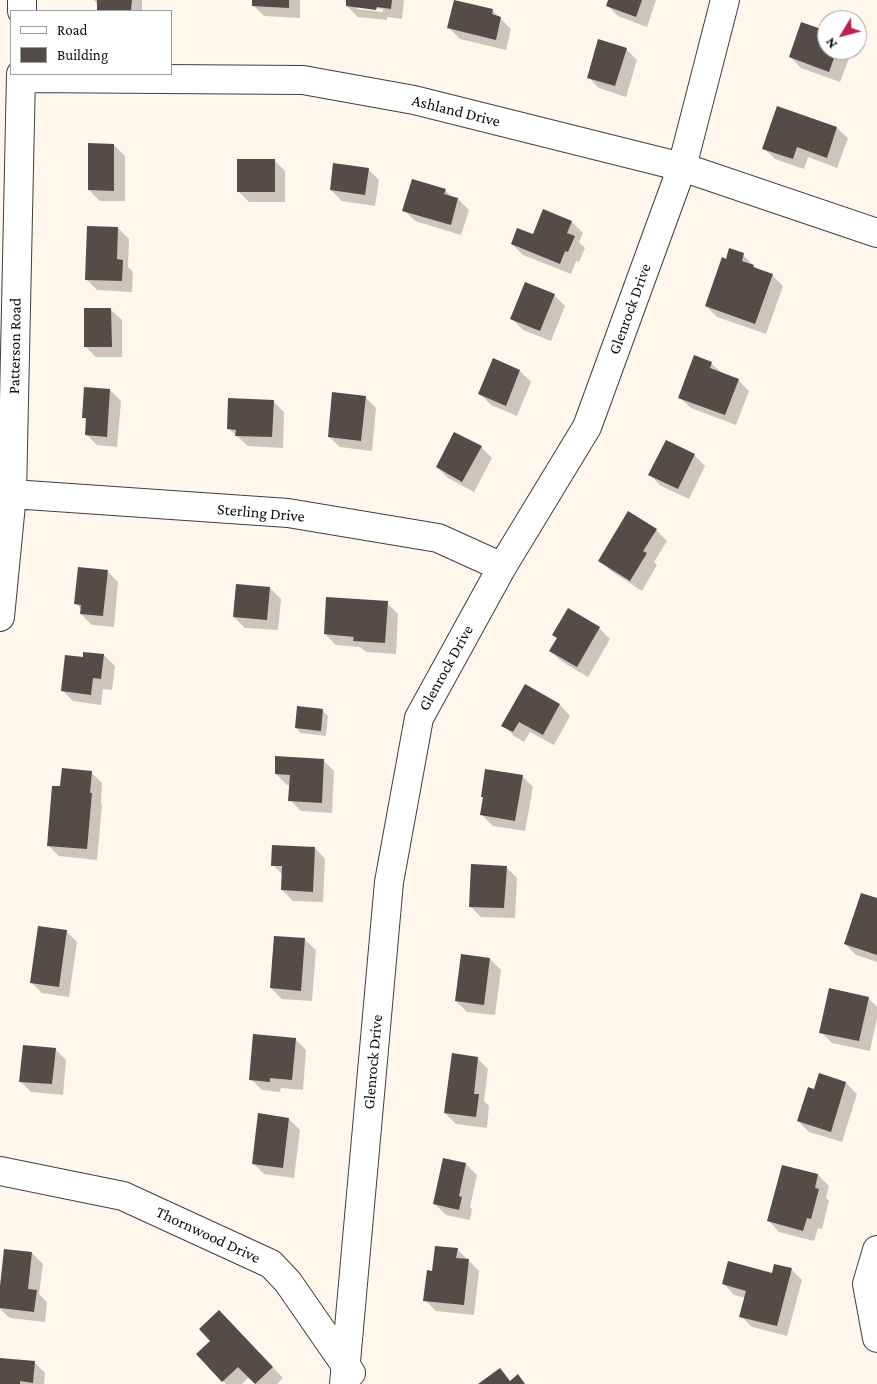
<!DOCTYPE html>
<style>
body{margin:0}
#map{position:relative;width:877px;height:1384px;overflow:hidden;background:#fff7eb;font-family:"Crimson Pro",serif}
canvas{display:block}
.legend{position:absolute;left:10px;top:10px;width:162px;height:65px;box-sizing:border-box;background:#fff;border:1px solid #9e9e9e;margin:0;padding:6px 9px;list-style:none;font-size:15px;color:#0c0c0c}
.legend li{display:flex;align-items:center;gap:10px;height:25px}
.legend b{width:25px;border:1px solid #9e9e9e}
.north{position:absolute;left:817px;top:10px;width:50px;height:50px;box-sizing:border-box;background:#fff;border:1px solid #9e9e9e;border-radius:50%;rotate:233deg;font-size:14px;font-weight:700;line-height:20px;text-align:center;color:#0c0c0c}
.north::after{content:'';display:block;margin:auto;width:18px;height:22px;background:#bd2348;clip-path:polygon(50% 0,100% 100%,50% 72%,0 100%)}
</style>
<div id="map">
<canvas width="877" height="1384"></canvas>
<ul class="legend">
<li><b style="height:6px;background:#fff"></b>Road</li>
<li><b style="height:14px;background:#554b48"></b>Building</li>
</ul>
<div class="north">N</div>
</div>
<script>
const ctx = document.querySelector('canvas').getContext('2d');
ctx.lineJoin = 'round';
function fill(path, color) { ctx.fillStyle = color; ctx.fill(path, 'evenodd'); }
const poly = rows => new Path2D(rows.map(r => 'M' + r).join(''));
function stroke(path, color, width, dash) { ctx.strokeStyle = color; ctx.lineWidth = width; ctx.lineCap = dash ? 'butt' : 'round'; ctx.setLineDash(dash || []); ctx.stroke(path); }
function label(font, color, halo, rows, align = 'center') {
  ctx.font = font + ' "Crimson Pro",serif'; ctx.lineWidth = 5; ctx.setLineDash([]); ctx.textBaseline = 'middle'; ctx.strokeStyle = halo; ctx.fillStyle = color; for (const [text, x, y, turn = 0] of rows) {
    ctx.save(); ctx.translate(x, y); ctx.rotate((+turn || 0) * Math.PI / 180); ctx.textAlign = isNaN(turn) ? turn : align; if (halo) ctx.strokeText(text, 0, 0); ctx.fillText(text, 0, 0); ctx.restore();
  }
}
const shadow = poly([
 [94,0,142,0,142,11,98,11,98,5],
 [253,0,300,0,300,18,264,16,253,5],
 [348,0,404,0,402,19,387,17,387,20,358,17,347,6],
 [357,6,383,9,383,12,357,9],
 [609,0,656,0,647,27,618,16,607,5],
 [492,10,511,29,506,50,460,39,449,28],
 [827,33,827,50,852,50,840,82,801,68,790,57],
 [626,49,637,60,626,97,599,88,588,77],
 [837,128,848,138,837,168,808,157,804,169,775,159,764,148],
 [114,145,125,156,125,201,100,201,89,190],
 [274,160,285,171,285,202,249,202,238,191],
 [368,169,379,180,375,206,342,201,331,190],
 [445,190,452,197,458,199,469,210,461,235,415,221,404,210],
 [544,210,572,222,583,233,579,242,585,248,579,262,576,261,571,274,523,255,512,244,534,236],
 [118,228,129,239,128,267,133,272,132,292,97,290,86,279],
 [743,255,758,270,772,275,783,286,766,334,717,317,706,306,727,260],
 [554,295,565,306,551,341,523,330,512,319],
 [111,310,122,320,122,357,96,357,85,346],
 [711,363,723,374,738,380,749,391,736,425,691,408,680,398],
 [520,371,531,382,517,416,491,405,480,394],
 [110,390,121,401,117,447,97,445,86,434,87,421,83,417],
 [365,397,376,408,372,451,340,447,329,437],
 [273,401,284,412,283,448,248,446,229,429],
 [481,447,492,458,474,492,448,478,437,467],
 [694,455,705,466,689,499,661,486,650,475],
 [656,530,667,541,654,562,657,565,642,591,611,571,600,560],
 [107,571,118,582,114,627,92,625,81,614,82,610,76,603],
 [270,588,281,599,278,630,245,628,234,617],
 [387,603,398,614,396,654,366,652,360,647,336,645,325,634],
 [568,610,599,628,610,639,588,677,561,661,550,650,557,639,554,635],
 [84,653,104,655,115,666,112,690,103,689,101,705,73,701,62,690,84,658],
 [525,686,560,705,570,716,554,745,530,732,524,742,514,736,503,725],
 [323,711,328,716,326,736,301,733,296,728],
 [323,760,334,771,332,813,301,811,290,800,290,785,287,785,276,774],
 [91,772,102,783,101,804,102,805,97,860,59,856,48,845,61,788],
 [522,776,533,787,525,831,493,826,482,815,484,799,482,796],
 [315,848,325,859,323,902,293,901,282,890,283,875,273,865],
 [506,867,517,878,515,918,481,917,470,906],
 [877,899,877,962,856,955,845,944],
 [66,931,77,942,69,997,42,993,31,982],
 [305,940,316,950,312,1001,282,999,271,988],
 [490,959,501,970,495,1015,467,1012,456,1001],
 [868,998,877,1007,877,1018,870,1051,832,1043,821,1032],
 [295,1039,306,1050,303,1090,281,1088,280,1092,262,1090,251,1079],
 [55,1049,66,1060,63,1095,31,1092,20,1081],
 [477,1058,488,1069,484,1101,489,1106,487,1128,456,1124,445,1113],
 [846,1083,857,1094,842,1142,809,1132,798,1121,814,1090],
 [289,1119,300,1130,294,1178,264,1174,253,1163],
 [444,1160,466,1164,477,1175,470,1207,472,1209,470,1220,446,1215,435,1204],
 [783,1166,818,1175,829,1186,826,1198,829,1201,822,1229,818,1228,814,1241,779,1232,769,1221],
 [457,1249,479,1271,474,1315,436,1311,425,1300,433,1272],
 [32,1253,43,1264,39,1294,47,1302,45,1322,10,1318,0,1309,0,1296],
 [792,1270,802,1280,787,1336,752,1327,741,1316,746,1298,734,1295,724,1284],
 [230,1323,283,1378,277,1384,256,1384,249,1377,242,1384,226,1384,198,1354],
 [0,1359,34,1362,45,1373,44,1384,0,1384]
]);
const building = poly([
 [97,0,132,0,131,11,97,11],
 [252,0,289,0,289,8,252,6],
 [346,0,392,0,391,9,377,7,376,10,346,6],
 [454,0,493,9,492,14,501,17,496,40,447,28],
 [608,0,642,0,636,17,606,6],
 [801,22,827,31,827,50,837,50,829,72,789,57],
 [598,39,627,48,615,86,587,78],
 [777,106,837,127,827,158,797,147,793,159,762,149],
 [88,143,114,144,114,191,88,190],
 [237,159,275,159,275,192,237,192],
 [333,163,369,168,365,195,330,190],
 [412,179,446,189,444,194,458,198,451,225,402,211],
 [543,209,572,221,567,233,575,236,568,252,565,251,560,264,511,244,517,228,533,234],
 [87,226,118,227,117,259,123,260,122,281,85,280],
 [729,248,744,253,742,261,754,265,753,267,773,274,755,324,705,306,722,257,726,259],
 [525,282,555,294,540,331,510,319],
 [84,308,111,308,112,347,84,347],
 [694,355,712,362,710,368,739,379,725,415,678,398],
 [493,358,520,370,506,406,478,394],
 [84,387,110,389,107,437,85,435,86,418,82,418],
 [332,392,366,396,361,441,328,437],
 [228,398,274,400,272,437,235,436,236,430,227,429],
 [454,432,482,446,462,482,436,467],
 [666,440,695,454,678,489,648,475],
 [628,511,657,529,643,551,647,553,630,581,598,561],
 [78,567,108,570,103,616,80,614,81,605,74,604],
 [236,584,270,587,267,620,233,617],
 [326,597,388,601,385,643,353,641,354,637,324,634],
 [568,608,600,627,577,667,549,651,557,638,552,635],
 [83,652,104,654,101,679,93,678,91,695,61,691,65,655,83,657],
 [525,684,560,704,543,735,519,722,513,732,501,726],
 [297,706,323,709,321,731,295,728],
 [275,756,324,759,322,803,288,801,290,775,275,774],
 [62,768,92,771,90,793,92,793,87,849,47,846,52,786,60,786],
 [485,769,523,775,515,821,480,815,483,797,481,797],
 [272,845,315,847,313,892,281,890,282,866,271,866],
 [471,864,507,866,504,908,469,907],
 [861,893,877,898,877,955,844,944],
 [38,926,67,930,59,987,30,983],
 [274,936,305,938,301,991,270,988],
 [461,954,490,958,484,1005,455,1001],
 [829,988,869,997,859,1041,819,1033],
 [253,1034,296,1038,292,1080,270,1078,270,1082,249,1080],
 [23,1045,56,1048,52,1084,19,1082],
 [452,1053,478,1057,474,1094,479,1094,476,1117,444,1113],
 [819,1073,846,1082,831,1132,797,1121,808,1087,814,1089],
 [258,1113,289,1118,283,1168,252,1164],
 [443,1158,466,1163,459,1196,462,1197,459,1210,433,1204],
 [782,1165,818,1174,815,1188,819,1189,811,1219,807,1218,803,1231,767,1221],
 [435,1246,458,1248,456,1258,469,1259,464,1305,423,1301,427,1270,432,1271],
 [4,1249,32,1252,28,1289,37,1290,34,1312,0,1308,0,1286],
 [728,1261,772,1273,774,1264,792,1268,777,1326,739,1317,746,1291,722,1284],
 [219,1310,273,1367,255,1384,238,1367,222,1382,196,1354,210,1341,199,1329],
 [0,1358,35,1361,33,1383,20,1381,20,1384,0,1384],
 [500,1368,510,1381,518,1374,525,1384,478,1384]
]);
const minor = poly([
 [22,11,22,0],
 [21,78,303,80,414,100,682,167,877,233],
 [12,494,288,513,438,538,502,567],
 [0,617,12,494,21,74],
 [0,1171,123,1196,271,1264,288,1282,351,1373],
 [877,1250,867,1284,877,1338],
 [344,1384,389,882,419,718,502,567,587,427,682,167,725,0]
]);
const streetNames = [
 ["Ashland Drive",456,111,14],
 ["Glenrock Drive",630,309,-70],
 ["Patterson Road",15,346,-89],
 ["Sterling Drive",261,513,5],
 ["Glenrock Drive",446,668,-61],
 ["Glenrock Drive",373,1062,-85],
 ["Thornwood Drive",208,1235,25]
];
fill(shadow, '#0003');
fill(building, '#554b48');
stroke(minor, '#3f3f3f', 30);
stroke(minor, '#fff', 28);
label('16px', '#0c0c0c', '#fff', streetNames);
</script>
